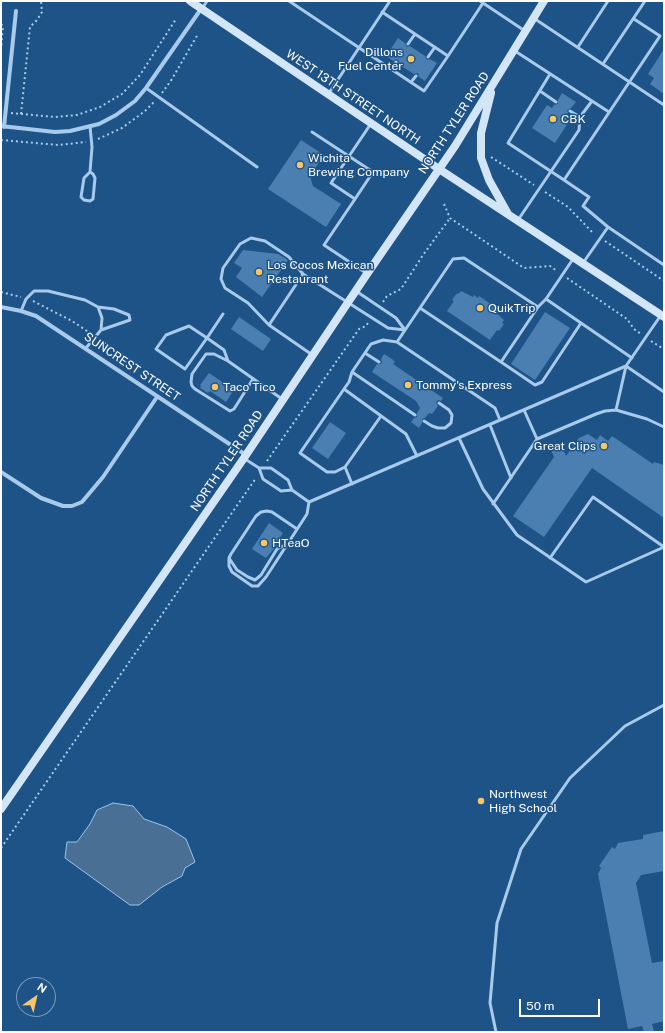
<!DOCTYPE html>
<style>
body{margin:0}
#map{position:relative;width:665px;height:1033px;overflow:hidden;background:#1e5387;font-family:"Public Sans",sans-serif}
canvas{display:block}
.frame{position:absolute;inset:0;border:2px solid #fff;pointer-events:none}
.north{position:absolute;left:16px;top:977px;width:40px;height:40px;box-sizing:border-box;background:#1e5387;border:1px solid #7898b7;border-radius:50%;rotate:34deg;font-size:11px;font-weight:700;line-height:16px;text-align:center;color:#fff}
.north::after{content:'';display:block;margin:auto;width:14px;height:18px;background:#f9c667;clip-path:polygon(50% 0,100% 100%,50% 72%,0 100%)}
.scale{position:absolute;left:519px;top:999px;width:81px;height:18px;box-sizing:border-box;border:2px solid #fff;border-top:0;padding-left:5px;font-size:12px;line-height:14px;white-space:nowrap;color:#fff;-webkit-text-stroke:3px #1e5387;paint-order:stroke}
</style>
<div id="map">
<canvas width="665" height="1033"></canvas>
<div class="frame"></div>
<div class="north">N</div>
<div class="scale">50 m</div>
</div>
<script>
const ctx = document.querySelector('canvas').getContext('2d');
ctx.lineJoin = 'round';
function fill(path, color) { ctx.fillStyle = color; ctx.fill(path, 'evenodd'); }
const poly = rows => new Path2D(rows.map(r => 'M' + r).join(''));
function stroke(path, color, width, dash) { ctx.strokeStyle = color; ctx.lineWidth = width; ctx.lineCap = dash ? 'butt' : 'round'; ctx.setLineDash(dash || []); ctx.stroke(path); }
function label(font, color, halo, rows, align = 'center') {
  ctx.font = font + ' "Public Sans",sans-serif'; ctx.lineWidth = 3; ctx.setLineDash([]); ctx.textBaseline = 'middle'; ctx.strokeStyle = halo; ctx.fillStyle = color; for (const [text, x, y, turn = 0] of rows) {
    ctx.save(); ctx.translate(x, y); ctx.rotate((+turn || 0) * Math.PI / 180); ctx.textAlign = isNaN(turn) ? turn : align; if (halo) ctx.strokeText(text, 0, 0); ctx.fillText(text, 0, 0); ctx.restore();
  }
}
const water = poly([
 [113,803,133,806,144,819,167,827,186,839,195,862,185,868,182,876,162,887,139,905,130,905,65,858,67,842,77,842,90,824,97,810,113,803]
]);
const building = poly([
 [398,38,405,43,407,47,410,46,425,56,427,60,430,59,437,63,425,81,419,77,418,73,414,74,398,64,399,61,397,59,393,61,386,56],
 [664,49,664,94,650,84,654,78,648,74],
 [562,93,576,102,571,108,567,110,568,113,565,117,570,120,555,143,532,128,547,105,552,108,554,105,558,104,558,100],
 [301,140,324,155,310,176,313,186,341,204,326,227,268,189],
 [243,250,278,254,288,260,262,297,236,277,242,268,234,263],
 [461,291,473,297,474,295,478,298,479,296,492,305,491,306,496,309,494,311,504,320,502,323,504,324,499,331,497,330,490,340,447,311,454,301,452,300,457,293,458,294],
 [545,312,570,328,535,380,511,364],
 [239,317,271,339,263,351,231,329],
 [384,354,392,359,395,362,393,364,443,398,441,401,438,400,436,402,438,406,432,414,429,413,425,418,422,419,422,423,419,428,411,422,414,418,417,417,417,413,420,408,416,401,372,372,377,364,381,364,382,362,381,359],
 [209,373,234,390,226,402,210,391,208,393,200,388,201,386,200,385],
 [330,422,346,433,328,459,312,448],
 [588,434,597,440,600,435,608,441,612,436,653,464,654,462,664,465,664,518,592,468,544,537,513,516,554,457,551,450,562,446,566,456,579,438],
 [269,523,283,533,276,544,277,545,266,558,252,549],
 [664,831,664,871,641,875,636,883,652,963,664,961,664,1021,652,1024,654,1031,644,1032,642,1026,628,1029,598,874,601,868,599,866,612,847,615,849,618,843,643,839,643,835]
]);
const path = poly([
 [1,24,3,26,1,49],
 [162,93,172,79,198,34],
 [11,113,55,117,77,115,100,107,122,94,140,75,176,19],
 [21,114,30,27,37,20,42,12,41,1],
 [98,139,122,128,145,111,154,102],
 [1,140,58,145,86,142],
 [491,157,534,185],
 [545,192,568,207,594,234],
 [444,204,450,218,524,268,550,266,557,271],
 [605,241,664,281],
 [567,278,627,319,634,329,641,334],
 [1,292,21,297],
 [33,301,72,321,90,333],
 [383,302,387,296,401,289,423,255,450,218],
 [100,340,137,365],
 [651,341,662,348,664,347],
 [267,461,359,329,366,326,368,323],
 [1,848,256,478]
]);
const lane = poly([
 [289,1,424,91,448,56],
 [480,1,525,31],
 [202,9,207,1],
 [382,12,448,56,483,3],
 [535,19,664,105],
 [634,19,660,36,564,180,589,197,583,206,608,227,664,265],
 [408,44,415,34],
 [578,47,608,1],
 [515,51,609,112],
 [428,57,435,47],
 [603,64,645,1],
 [391,69,396,62],
 [550,74,508,143,564,180],
 [411,82,416,76],
 [146,88,257,167],
 [540,91,556,102],
 [329,93,390,1],
 [570,111,580,117],
 [312,132,373,172,355,199],
 [90,172,84,178,81,197,84,200,90,201,93,199,95,178,93,174,90,172,92,147,90,126],
 [518,220,579,130,580,117,592,101],
 [573,259,546,299,632,358],
 [583,263,608,227],
 [366,273,324,245,355,199,331,183,370,125],
 [356,291,396,318,405,330],
 [98,307,114,309,129,315,130,320,101,330],
 [420,308,501,362,538,307],
 [21,311,26,299,34,291,48,291,85,300,98,307,102,318,101,330,86,348],
 [223,314,207,338,185,369,156,349,166,335,189,326,207,338,224,350,228,361,282,399],
 [269,325,248,303,225,288,221,279,223,268,240,244,251,238,265,241,289,257,303,274],
 [397,342,383,340,371,344,352,372,349,382,344,389,406,434,417,456],
 [365,353,379,362],
 [311,354,269,325,303,274,388,328,405,330],
 [228,361,214,354,206,354,192,374,191,382,192,386,195,389,230,411,234,409,253,379],
 [501,362,535,385,542,382,581,323],
 [352,372,415,415],
 [344,389,300,453,327,472,335,472,345,467,381,416],
 [664,392,626,366,616,410,647,419,664,427],
 [524,410,537,439],
 [500,420,495,408,397,342,453,259,464,258,538,307,546,299],
 [424,421,432,426,438,428,445,428,451,423,452,415,449,410,439,403],
 [490,425,511,478],
 [459,438,483,489,517,535,586,582,664,547],
 [245,459,259,468,271,468,288,480,292,490,309,502,626,366,661,315],
 [345,467,352,484],
 [259,468,263,479,281,491,292,490],
 [493,504,537,439,596,414,605,411,616,410],
 [297,529,272,512,267,511,261,512,256,516,231,554,229,558,229,566,232,572,252,586,258,586,266,577,307,514,309,502],
 [229,558,237,570,248,577,255,580,261,575,277,549,287,544],
 [550,558,593,497,664,547],
 [496,1032,490,1003,497,923,521,849,570,778,625,726,664,705]
]);
const street = poly([
 [1,126,55,132,70,131,99,124,116,115,135,101,146,88,201,9],
 [4,127,16,11],
 [1,307,21,311,36,316,246,455],
 [1,472,41,498,63,506,72,506,82,502,103,477,157,397]
]);
const secondary = poly([
 [190,1,439,169,664,317],
 [491,93,481,133,481,158,489,180,508,214],
 [1,809,244,458,367,274,455,146,544,1]
]);
const markers = [
 [411,59,4,"#f9c667"],
 [553,119,4,"#f9c667"],
 [300,165,4,"#f9c667"],
 [259,272,4,"#f9c667"],
 [480,308,4,"#f9c667"],
 [408,385,4,"#f9c667"],
 [215,387,4,"#f9c667"],
 [604,446,4,"#f9c667"],
 [264,543,4,"#f9c667"],
 [481,801,4,"#f9c667"]
];
const poiNames = [
 ["Dillons",403,52,"right"],
 ["Fuel Center",403,66,"right"],
 ["CBK",561,119],
 ["Wichita",308,158],
 ["Brewing Company",308,172],
 ["Los Cocos Mexican",267,265],
 ["Restaurant",267,279],
 ["QuikTrip",488,308],
 ["Tommy's Express",416,385],
 ["Taco Tico",223,387],
 ["Great Clips",596,446,"right"],
 ["HTeaO",272,543],
 ["Northwest",489,794],
 ["High School",489,808]
];
const streetNames = [
 ["WEST 13TH STREET NORTH",353,97,34],
 ["NORTH TYLER ROAD",454,123,-57],
 ["SUNCREST STREET",132,367,34],
 ["NORTH TYLER ROAD",227,461,-56]
];
fill(water, '#496f95');
stroke(water, '#9bc6ec', 1);
fill(building, '#4b7fb2');
stroke(path, '#a8caeb', 2, [2, 3]);
stroke(lane, '#a8caeb', 3);
stroke(street, '#a8caeb', 4);
stroke(secondary, '#d3e6f8', 8);
for (const [x, y, r, color] of markers) { const dot = new Path2D(); dot.arc(x, y, r, 0, 2 * Math.PI); ctx.fillStyle = color; ctx.fill(dot); stroke(dot, '#1e5387', 1.5); }
label('12px', '#fff', '#1e5387', poiNames, 'left');
label('12px', '#fff', '#1e5387', streetNames);
</script>
